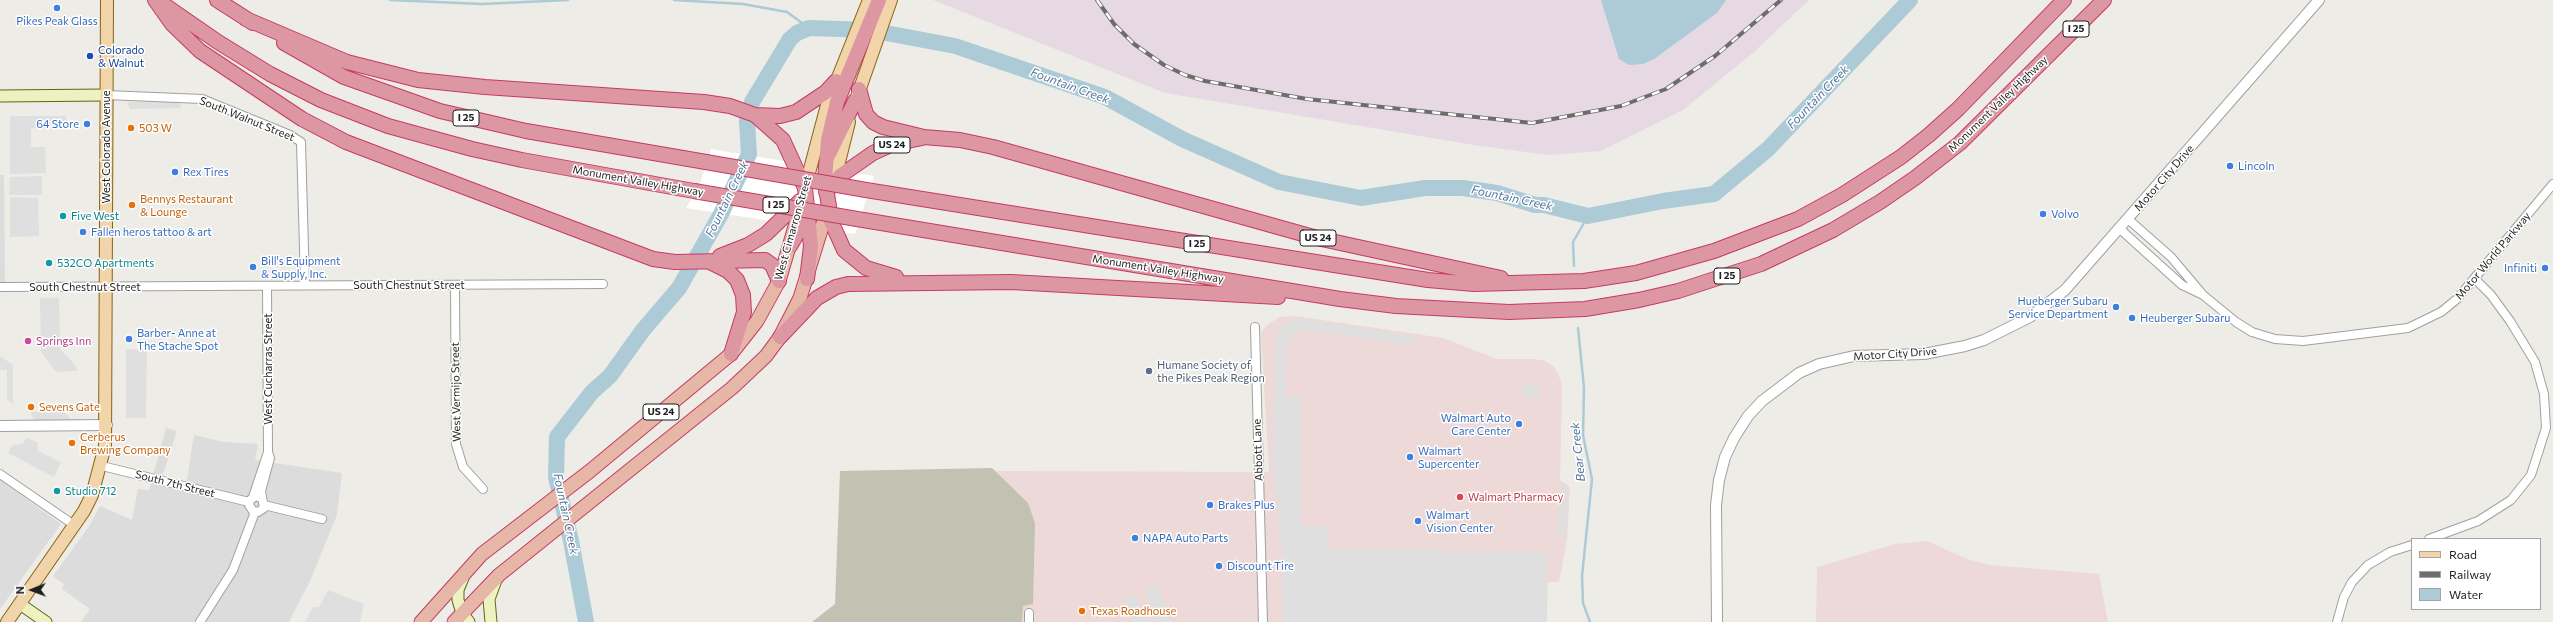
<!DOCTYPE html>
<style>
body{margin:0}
#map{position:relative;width:2553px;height:622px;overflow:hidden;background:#eeece6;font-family:Commissioner,sans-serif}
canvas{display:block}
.legend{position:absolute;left:2411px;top:538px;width:130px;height:72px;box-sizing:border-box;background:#fff;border:1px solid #a5a5a5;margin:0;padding:5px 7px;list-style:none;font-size:12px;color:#1f1f1f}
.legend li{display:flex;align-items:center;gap:8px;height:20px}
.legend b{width:20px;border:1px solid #a5a5a5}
.north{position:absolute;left:12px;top:570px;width:40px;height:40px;-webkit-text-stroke:3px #fff;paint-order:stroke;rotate:269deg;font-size:11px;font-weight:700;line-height:16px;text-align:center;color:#1f1f1f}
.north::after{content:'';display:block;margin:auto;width:14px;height:18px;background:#1f1f1f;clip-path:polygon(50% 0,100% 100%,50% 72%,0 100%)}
</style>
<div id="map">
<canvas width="2553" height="622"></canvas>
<ul class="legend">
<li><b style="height:5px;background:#f1d4a9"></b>Road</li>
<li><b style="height:5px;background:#6d6d6d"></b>Railway</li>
<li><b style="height:11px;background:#accbd7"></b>Water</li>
</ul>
<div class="north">N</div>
</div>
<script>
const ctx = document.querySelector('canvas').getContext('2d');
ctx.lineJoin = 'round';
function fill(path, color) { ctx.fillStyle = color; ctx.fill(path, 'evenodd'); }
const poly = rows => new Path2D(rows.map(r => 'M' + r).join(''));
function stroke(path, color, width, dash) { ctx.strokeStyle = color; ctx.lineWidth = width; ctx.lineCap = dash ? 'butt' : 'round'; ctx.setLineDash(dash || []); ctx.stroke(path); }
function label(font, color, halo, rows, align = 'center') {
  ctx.font = font + ' Commissioner,sans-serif'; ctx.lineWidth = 3; ctx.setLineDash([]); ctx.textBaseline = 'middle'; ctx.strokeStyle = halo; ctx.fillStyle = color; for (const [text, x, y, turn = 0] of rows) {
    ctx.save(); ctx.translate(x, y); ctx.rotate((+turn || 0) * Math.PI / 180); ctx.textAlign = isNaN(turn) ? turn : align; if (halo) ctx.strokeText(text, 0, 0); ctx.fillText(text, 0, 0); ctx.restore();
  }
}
const residential = poly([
 [0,175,4,175,5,282,0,282],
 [166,428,177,431,160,484,185,492,194,435,224,442,258,444,255,460,342,473,337,515,310,581,289,622,81,622,90,609,62,589,64,584,53,576,90,525,100,506,132,520,138,489,149,490],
 [0,480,61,524,0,609]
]);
const commercial = poly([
 [1295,316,1443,338,1497,359,1535,359,1545,361,1555,368,1561,381,1562,388,1560,480,1570,487,1567,539,1559,582,1547,582,1545,622,818,622,842,604,843,473,1007,471,1269,472,1261,333,1267,325,1280,317],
 [1927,541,1967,559,1990,565,2099,574,2108,622,1816,622,1817,567,1895,544]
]);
const industrial = poly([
 [933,0,1809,0,1754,52,1683,110,1601,151,1548,155,1474,145,1165,93]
]);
const construction = poly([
 [992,468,1028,503,1035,523,1033,604,1023,606,1022,622,812,622,835,604,840,471]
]);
const parking = poly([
 [127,102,180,102,181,108,130,109],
 [10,116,66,116,66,128,31,128,31,147,45,147,46,173,10,174],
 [42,176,42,195,9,195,10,177],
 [10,197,38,198,39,236,10,237],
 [40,298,59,298,60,349,76,366,77,371,56,372,41,352],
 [1298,318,1415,337,1413,345,1297,329,1287,347,1286,397,1302,397,1301,525,1328,527,1329,549,1548,552,1547,622,1283,622,1282,547,1273,461,1275,354,1277,333,1281,327],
 [126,349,147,350,146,418,126,418],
 [0,356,13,365,13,405,7,398,7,370,0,370],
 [1523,384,1535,384,1540,390,1540,397,1522,397],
 [30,412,65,412,71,420,34,420],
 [26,438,37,442,38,451,61,462,54,477,8,453,12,445,23,444],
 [1560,485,1568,486,1566,536,1559,537],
 [1157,585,1173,622,1158,622,1144,591],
 [328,590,364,604,360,622,305,622,313,607,319,607],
 [1136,594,1148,622,1132,622,1123,600]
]);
const water = poly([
 [1601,0,1726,0,1717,13,1654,59,1643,64,1629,65,1619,59]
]);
const pier = poly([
 [711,149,874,176,855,234,686,208,699,186]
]);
const stream = poly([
 [390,0,482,4,568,0],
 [674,0,743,4,787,12,809,28],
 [1574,266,1573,242,1588,216],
 [1578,328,1584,388,1583,435,1592,479,1582,576,1583,603,1590,622]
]);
const river = poly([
 [586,622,571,541,556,477,557,437,592,392,610,376,643,330,679,288,721,214,749,154,747,121,752,102,790,39,797,33,809,28,870,30,955,46,1105,97,1182,139,1279,182,1361,198,1425,188,1463,188,1497,193,1535,205,1544,205,1588,216,1663,201,1714,194,1768,149,1910,0]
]);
const minor = poly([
 [106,95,202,99,290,135,301,142,305,285],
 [2120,229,2182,285,2203,295,2171,257,2128,219],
 [455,285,456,444,463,467,483,489],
 [0,287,603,284],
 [2203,295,2236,322,2252,332,2275,339,2303,341,2408,328,2441,312,2457,299,2553,184],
 [1255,327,1263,622],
 [102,466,249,502],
 [0,474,74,525],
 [253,497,268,452],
 [261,498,256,496,250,500,249,505,253,511,258,512,264,508,261,491,270,458,268,452,267,286],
 [264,505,322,519],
 [2429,539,2478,521,2511,500,2531,475,2546,428,2544,394,2535,362,2510,321,2491,295,2475,279],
 [200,622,233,570,255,512],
 [1029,622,1029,613],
 [2337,622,2344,597,2352,582,2368,565,2390,552,2412,545]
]);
const tertiary = poly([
 [0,426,107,425],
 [1717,622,1716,505,1719,480,1725,457,1734,438,1748,416,1762,401,1799,373,1819,364,1854,356,1924,354,1965,346,1984,340,2030,317,2065,290,2319,0]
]);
const secondary = poly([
 [0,96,106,95],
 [463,578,458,590,458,600,462,613,469,622],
 [20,604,46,622],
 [491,622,489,599,496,580]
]);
const primary = poly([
 [857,97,891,0],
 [834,182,849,122],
 [805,188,827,105,869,0],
 [7,622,84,511,92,495,105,446,107,0]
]);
const trunk = poly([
 [421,622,482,554,590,471,731,354,757,321,779,281,803,199],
 [454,622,499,575,732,388,766,356,780,337,800,298,829,204]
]);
const motorway = poly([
 [155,0,172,24,200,51,302,119,346,142,653,259,675,262,765,260,772,265,779,281],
 [217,0,253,23],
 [879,0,837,102,828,140,825,180,831,221,844,250,866,268,896,277],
 [160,2,218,42,270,74,321,100,388,126,472,149,522,160,694,191],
 [246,19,347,62,418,80,485,87,704,102,730,106,755,115,783,140,805,188,811,246,807,279],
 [284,43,344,77,440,111,526,131,706,162],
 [859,89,866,114,873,122,883,127,924,137,960,140,993,147,1317,238,1501,278],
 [755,115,780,116,796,112,826,92,836,81],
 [829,154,855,101],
 [866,190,1428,280,1474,284,1584,281,1636,273,1714,251,1798,219,1842,195,1901,157,1929,135,1958,109,2064,0],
 [826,192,840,176,873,153,893,144,922,138],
 [857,219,1340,299,1396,306,1509,312,1585,309,1639,300,1678,291,1761,264,1833,230,1880,202,1915,178,1960,143,2104,0],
 [790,246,810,211],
 [720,256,748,245,766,234,800,201],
 [708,261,728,271,737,280,743,295,744,312,731,354],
 [780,337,817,298,836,287,848,284,1011,282,1278,297]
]);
const rail = poly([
 [1097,0,1114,24,1134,44,1164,65,1185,75,1205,81,1307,99,1532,123,1621,106,1666,89,1715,56,1781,0]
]);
const motorwayBridge = poly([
 [706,162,866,190],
 [694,191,857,219]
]);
const markers = [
 [57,8,4,"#3f7fe0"],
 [90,56,4,"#1a4fb4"],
 [87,124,4,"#3f7fe0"],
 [131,128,4,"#e8710a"],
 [2230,166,4,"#3f7fe0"],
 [175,172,4,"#3f7fe0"],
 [132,205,4,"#e8710a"],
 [2043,214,4,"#3f7fe0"],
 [63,216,4,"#0f9aa8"],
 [83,232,4,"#3f7fe0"],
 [49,263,4,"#0f9aa8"],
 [253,267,4,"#3f7fe0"],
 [2545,268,4,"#3f7fe0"],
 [2116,307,4,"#3f7fe0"],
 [2132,318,4,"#3f7fe0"],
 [129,339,4,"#3f7fe0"],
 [28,341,4,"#d1479c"],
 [1149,371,4,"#5c6f8a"],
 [31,407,4,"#e8710a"],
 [1519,424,4,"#3f7fe0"],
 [72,443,4,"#e8710a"],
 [1410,457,4,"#3f7fe0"],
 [57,491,4,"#0f9aa8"],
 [1460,497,4,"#e0444e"],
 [1210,505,4,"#3f7fe0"],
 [1418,521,4,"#3f7fe0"],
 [1135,538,4,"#3f7fe0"],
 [1219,566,4,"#3f7fe0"],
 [1082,611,4,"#e8710a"]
];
const shields = [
 [2076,29,26],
 [466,118,26],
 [892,145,36],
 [776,205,26],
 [1318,238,36],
 [1197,244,26],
 [1727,276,26],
 [661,412,36]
];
const shieldNames = [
 ["I 25",2076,29],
 ["I 25",466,118],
 ["US 24",892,145],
 ["I 25",776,205],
 ["US 24",1318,238],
 ["I 25",1197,244],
 ["I 25",1727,276],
 ["US 24",661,412]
];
const shopNames = [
 ["Pikes Peak Glass",57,21,"center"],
 ["64 Store",79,124,"right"],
 ["Lincoln",2238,166],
 ["Rex Tires",183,172],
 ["Volvo",2051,214],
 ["Fallen heros tattoo & art",91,232],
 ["Bill's Equipment",261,261],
 ["& Supply, Inc.",261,274],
 ["Infiniti",2537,268,"right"],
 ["Hueberger Subaru",2108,301,"right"],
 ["Service Department",2108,314,"right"],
 ["Heuberger Subaru",2140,318],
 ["Barber- Anne at",137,333],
 ["The Stache Spot",137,346],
 ["Walmart Auto",1511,418,"right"],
 ["Care Center",1511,431,"right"],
 ["Walmart",1418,451],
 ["Supercenter",1418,464],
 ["Brakes Plus",1218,505],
 ["Walmart",1426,515],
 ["Vision Center",1426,528],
 ["NAPA Auto Parts",1143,538],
 ["Discount Tire",1227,566]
];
const transitNames = [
 ["Colorado",98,50],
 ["& Walnut",98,63]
];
const streetNames = [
 ["Monument Valley Highway",1998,104,-44],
 ["South Walnut Street",247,119,22],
 ["West Colorado Avenue",106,147,-90],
 ["Motor City Drive",2164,178,-49],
 ["Monument Valley Highway",638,181,10],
 ["West Cimarron Street",793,228,-74],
 ["Motor World Parkway",2493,256,-50],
 ["Monument Valley Highway",1158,269,9],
 ["South Chestnut Street",409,285],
 ["South Chestnut Street",85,287],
 ["Motor City Drive",1895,354,-4],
 ["West Cucharras Street",268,369,-90],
 ["West Vermijo Street",456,392,-91],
 ["Abbott Lane",1258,450,-92],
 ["South 7th Street",175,484,14]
];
const foodNames = [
 ["503 W",139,128],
 ["Bennys Restaurant",140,199],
 ["& Lounge",140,212],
 ["Sevens Gate",39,407],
 ["Cerberus",80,437],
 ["Brewing Company",80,450],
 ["Texas Roadhouse",1090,611]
];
const cultureNames = [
 ["Five West",71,216],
 ["532CO Apartments",57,263],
 ["Studio 712",65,491]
];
const hotelNames = [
 ["Springs Inn",36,341]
];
const serviceNames = [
 ["Humane Society of",1157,365],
 ["the Pikes Peak Region",1157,378]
];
const healthNames = [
 ["Walmart Pharmacy",1468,497]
];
const waterNames = [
 ["Fountain Creek",1070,86,20],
 ["Fountain Creek",1818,97,-46],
 ["Fountain Creek",1512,198,12],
 ["Fountain Creek",727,199,-64],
 ["Bear Creek",1578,452,-96],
 ["Fountain Creek",566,514,78]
];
fill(residential, '#dddcdc');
fill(commercial, '#edd9d7');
fill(industrial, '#e6d9e3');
fill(construction, '#c1c2b2');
fill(parking, '#dfdfdf');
fill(water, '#accbd7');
fill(pier, '#fff');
stroke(stream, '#accbd7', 2.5);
stroke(river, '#accbd7', 16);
stroke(minor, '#a0a0a0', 10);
stroke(tertiary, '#a0a0a0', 12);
stroke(secondary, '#5d6912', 13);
stroke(primary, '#876412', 14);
stroke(trunk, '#c63a65', 15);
stroke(motorway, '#c63a65', 16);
stroke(minor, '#fff', 8);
stroke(tertiary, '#fff', 10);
stroke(secondary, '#eef2c0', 11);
stroke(primary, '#f1d4a9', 12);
stroke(trunk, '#e6b6a6', 13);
stroke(motorway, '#dc97a2', 14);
stroke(rail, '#6d6d6d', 4);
stroke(rail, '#fff', 2.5, [8]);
stroke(motorwayBridge, '#c63a65', 16, []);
stroke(motorwayBridge, '#dc97a2', 14);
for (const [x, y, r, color] of markers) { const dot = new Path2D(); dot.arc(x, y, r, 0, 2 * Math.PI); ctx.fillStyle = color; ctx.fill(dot); stroke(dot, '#fff', 1.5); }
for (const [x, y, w] of shields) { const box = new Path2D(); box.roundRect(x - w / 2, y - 8, w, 16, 3); ctx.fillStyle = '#fff'; ctx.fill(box); stroke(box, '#1f1f1f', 1); }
label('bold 10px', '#1f1f1f', null, shieldNames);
label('11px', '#366cbe', '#fff', shopNames, 'left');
label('11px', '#164399', '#fff', transitNames, 'left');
label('11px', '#1f1f1f', '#fff', streetNames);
label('11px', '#c56008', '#fff', foodNames, 'left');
label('11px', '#0d838f', '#fff', cultureNames, 'left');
label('11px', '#b23c85', '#fff', hotelNames, 'left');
label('11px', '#4e5e75', '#fff', serviceNames, 'left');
label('11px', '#be3a42', '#fff', healthNames, 'left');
label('italic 12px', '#53759c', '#fff', waterNames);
</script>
